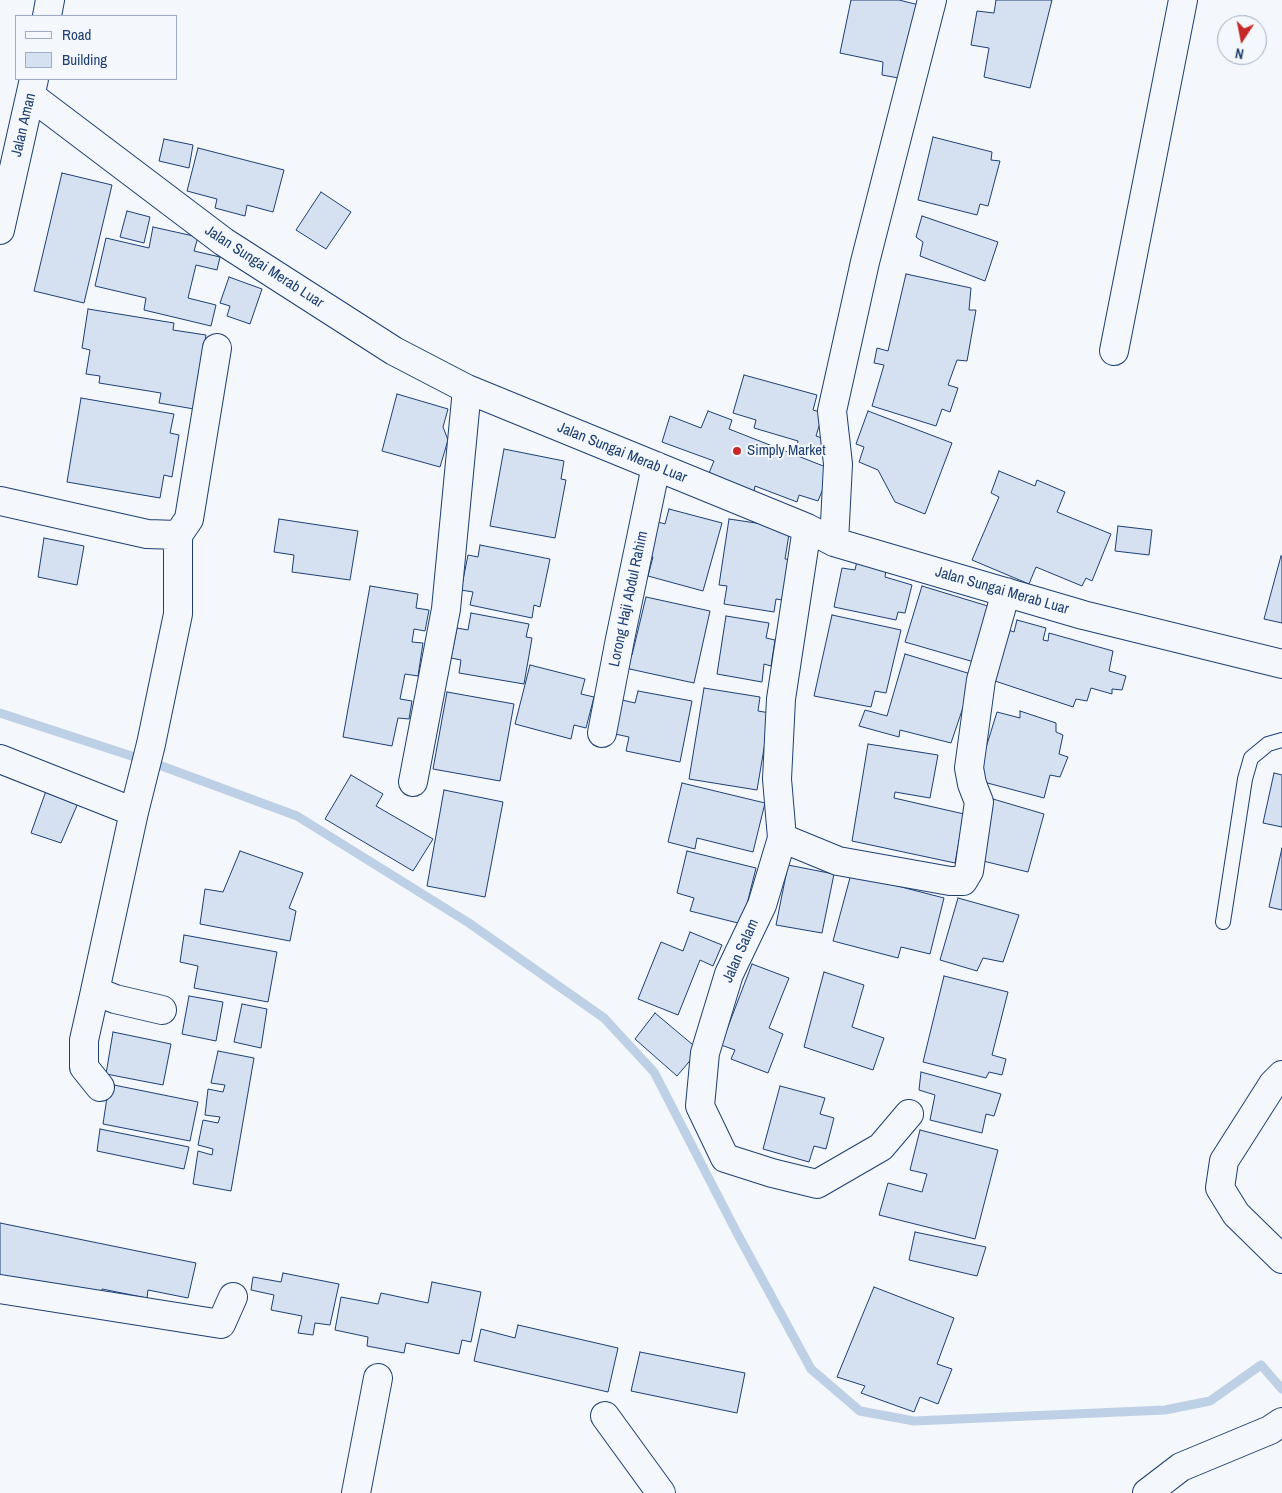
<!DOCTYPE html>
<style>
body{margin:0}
#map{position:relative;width:1282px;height:1493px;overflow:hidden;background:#f4f7fb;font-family:"Archivo Narrow",sans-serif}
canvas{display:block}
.legend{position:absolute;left:15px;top:15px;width:162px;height:65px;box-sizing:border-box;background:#f4f7fb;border:1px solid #9eadc5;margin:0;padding:6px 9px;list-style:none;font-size:15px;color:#1d3f73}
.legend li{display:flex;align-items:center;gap:10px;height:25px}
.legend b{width:25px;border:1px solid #9eadc5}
.north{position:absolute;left:1217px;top:15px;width:50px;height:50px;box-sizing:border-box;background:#f4f7fb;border:1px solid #9eadc5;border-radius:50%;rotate:191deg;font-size:14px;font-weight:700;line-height:20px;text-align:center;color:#1d3f73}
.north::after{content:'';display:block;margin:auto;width:18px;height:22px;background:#c62828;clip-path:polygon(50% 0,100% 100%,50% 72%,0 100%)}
</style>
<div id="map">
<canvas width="1282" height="1493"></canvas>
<ul class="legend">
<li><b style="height:6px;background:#f4f7fb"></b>Road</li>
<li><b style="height:14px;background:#d5e0f0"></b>Building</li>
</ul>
<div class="north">N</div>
</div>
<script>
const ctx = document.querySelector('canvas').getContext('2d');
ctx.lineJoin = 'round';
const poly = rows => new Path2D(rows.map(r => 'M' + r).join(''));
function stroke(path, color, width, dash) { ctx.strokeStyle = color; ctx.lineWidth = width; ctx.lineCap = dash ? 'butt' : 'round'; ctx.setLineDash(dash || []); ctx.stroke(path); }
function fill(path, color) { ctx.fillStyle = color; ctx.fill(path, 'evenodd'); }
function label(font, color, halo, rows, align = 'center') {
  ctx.font = font + ' "Archivo Narrow",sans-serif'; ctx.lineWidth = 4; ctx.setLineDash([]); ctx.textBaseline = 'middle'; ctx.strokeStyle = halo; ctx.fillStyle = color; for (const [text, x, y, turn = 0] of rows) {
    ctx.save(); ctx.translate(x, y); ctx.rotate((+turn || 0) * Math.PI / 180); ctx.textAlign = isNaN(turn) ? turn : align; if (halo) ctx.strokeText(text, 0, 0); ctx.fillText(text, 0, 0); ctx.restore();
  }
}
const stream = poly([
 [0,713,159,765,297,816,469,923,604,1018,654,1072,737,1233,811,1369,860,1411,914,1421,1165,1410,1210,1401,1261,1365,1282,1389]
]);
const building = poly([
 [851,0,899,0,923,6,904,79,882,75,883,62,840,53,851,0],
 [996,0,1052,0,1030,88,984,77,989,48,971,45,977,11,994,13,996,0],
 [933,137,992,152,991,160,1000,161,988,206,980,204,977,215,918,200,933,137],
 [164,139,193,145,189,168,159,161,164,139],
 [198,148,284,170,273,212,247,205,245,216,215,208,217,199,187,191,198,148],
 [62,173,112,185,84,303,34,291,62,173],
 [321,192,351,212,326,249,296,230,321,192],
 [127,211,150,217,144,243,120,237,127,211],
 [922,216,998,242,985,281,920,256,923,242,916,237,922,216],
 [153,227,198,237,194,251,220,257,217,270,196,265,188,298,216,305,211,326,144,310,146,298,95,286,106,238,149,248,153,227],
 [906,274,971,288,969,310,976,310,967,361,957,360,948,385,958,388,950,412,942,409,936,426,872,406,884,365,874,363,877,348,888,351,906,274],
 [229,277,262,289,250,324,227,316,230,306,220,303,229,277],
 [88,309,174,323,173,330,206,335,194,409,159,403,161,393,99,383,100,376,86,374,90,350,82,348,88,309],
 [744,375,817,395,813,410,823,413,816,436,825,439,821,453,797,446,798,441,754,428,756,420,733,413,744,375],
 [397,394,448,409,443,427,448,440,440,467,382,451,397,394],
 [81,398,174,414,170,433,179,435,172,477,164,475,160,498,67,482,81,398],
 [708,411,732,420,729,429,831,469,818,501,799,495,797,502,755,486,754,492,709,473,714,461,662,442,670,416,701,428,708,411],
 [868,411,952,443,925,514,895,502,878,470,859,462,864,447,856,444,868,411],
 [504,449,564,461,561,479,566,480,555,538,490,526,504,449],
 [999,471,1035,486,1037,480,1065,492,1057,512,1111,534,1092,581,1086,578,1082,586,1036,567,1029,584,972,560,999,497,991,493,999,471],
 [669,509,722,523,703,591,648,576,653,557,641,554,651,520,665,524,669,509],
 [279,519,358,531,350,580,292,572,294,555,274,552,279,519],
 [729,519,790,528,785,559,794,560,788,601,776,599,774,612,724,604,727,586,719,585,729,519],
 [1118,526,1152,530,1149,555,1115,551,1118,526],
 [44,538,84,546,77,585,38,577,44,538],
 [480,545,550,559,540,607,534,605,532,618,470,605,473,592,461,590,468,555,478,557,480,545],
 [1281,556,1282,556,1282,623,1264,619,1281,556],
 [857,561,886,570,885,577,912,585,905,613,898,612,896,620,834,607,842,568,855,570,857,561],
 [370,586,418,594,416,608,429,610,425,631,414,629,412,642,423,643,418,676,405,674,400,699,412,701,409,719,398,718,392,746,343,737,370,586],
 [922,586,991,607,974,662,905,642,922,586],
 [646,597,710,611,694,683,625,668,628,654,632,655,646,597],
 [471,613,529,624,526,637,532,638,524,684,459,673,461,660,451,658,457,628,468,630,471,613],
 [832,615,901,630,886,693,875,691,871,707,814,696,832,615],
 [726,616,769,623,766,638,775,640,771,666,764,664,762,682,717,674,726,616],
 [1017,620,1046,628,1043,640,1048,641,1049,633,1113,651,1109,671,1126,676,1122,690,1112,689,1112,694,1091,688,1087,701,1076,699,1073,707,989,679,1003,628,1014,632,1017,620],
 [905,654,974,675,951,743,900,730,899,737,859,726,865,710,887,716,905,654],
 [530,665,585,679,581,694,594,697,586,728,574,725,571,739,515,724,530,665],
 [704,688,760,697,758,711,770,713,757,790,689,779,704,688],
 [638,691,692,701,680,762,626,751,629,737,615,734,622,700,635,703,638,691],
 [447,692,514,704,500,781,433,769,447,692],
 [1020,711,1056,723,1056,732,1063,735,1059,754,1068,757,1060,777,1050,775,1044,798,976,780,997,712,1020,718,1020,711],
 [868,744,938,755,930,798,895,792,894,798,964,814,955,863,852,841,868,744],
 [1274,773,1282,775,1282,827,1263,823,1274,773],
 [351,775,383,794,376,806,433,839,413,871,325,819,351,775],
 [682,783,765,803,753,852,697,838,695,849,668,842,682,783],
 [444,790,503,802,485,897,427,886,444,790],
 [46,791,78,803,61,843,31,833,46,791],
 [993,799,1044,814,1028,872,975,859,993,799],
 [1282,848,1282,910,1269,907,1282,848],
 [240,851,303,873,289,908,296,911,290,941,200,924,205,889,223,892,240,851],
 [687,851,756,868,742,924,690,911,694,898,677,893,687,851],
 [788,865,834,874,822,933,776,925,788,865],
 [851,874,944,898,930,954,901,947,898,958,833,941,851,874],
 [958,898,1019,915,1003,962,983,958,977,971,940,960,958,898],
 [690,932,722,945,713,966,700,960,678,1015,638,999,661,942,683,951,690,932],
 [184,935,277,952,268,1002,194,988,198,966,180,962,184,935],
 [752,964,789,978,769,1028,783,1034,768,1073,731,1059,735,1050,721,1045,752,964],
 [824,972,864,985,852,1027,884,1038,873,1070,804,1047,824,972],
 [944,976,1008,992,992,1055,1006,1059,1002,1075,989,1072,986,1078,923,1062,944,976],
 [189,996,223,1002,216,1041,182,1034,189,996],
 [242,1004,267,1009,261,1048,234,1042,242,1004],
 [655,1013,699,1050,677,1076,635,1039,655,1013],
 [113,1032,171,1044,163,1085,106,1074,113,1032],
 [218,1051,254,1058,231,1191,193,1184,198,1151,212,1155,213,1149,198,1145,203,1120,218,1123,220,1117,205,1115,208,1089,223,1092,225,1085,211,1083,218,1051],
 [921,1072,1001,1094,994,1116,986,1114,982,1133,930,1120,935,1095,919,1090,921,1072],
 [109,1084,198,1102,190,1141,103,1124,109,1084],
 [780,1086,825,1098,820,1114,834,1118,826,1149,814,1146,809,1162,763,1149,780,1086],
 [100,1129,189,1147,184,1169,97,1151,100,1129],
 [920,1130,998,1150,975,1239,879,1215,888,1183,922,1192,927,1174,910,1170,920,1130],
 [0,1223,196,1263,188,1298,148,1290,147,1298,102,1289,99,1300,0,1279,0,1223],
 [915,1232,986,1247,977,1276,909,1260,915,1232],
 [283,1273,339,1284,330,1325,315,1323,313,1335,298,1333,302,1316,271,1310,274,1295,251,1290,253,1277,281,1282,283,1273],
 [432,1282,481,1292,471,1342,462,1340,459,1354,406,1343,404,1353,367,1346,368,1337,335,1330,341,1297,378,1304,381,1293,428,1303,432,1282],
 [874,1287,954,1318,937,1364,952,1369,938,1404,920,1397,914,1412,861,1393,865,1386,837,1377,874,1287],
 [518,1325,618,1348,608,1392,474,1361,481,1329,515,1338,518,1325],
 [640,1352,745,1373,737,1413,631,1391,640,1352]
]);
const service = poly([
 [1223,922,1245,779,1251,758,1268,744,1282,740]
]);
const minor = poly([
 [31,96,224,242,394,351,467,389,807,528,834,542,1083,615,1282,664],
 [1114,351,1183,0],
 [0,501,147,534,178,535,189,519,217,348],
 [807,528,781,699,777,779,782,838,762,905,729,974,705,1053,700,1106,725,1158,772,1173,817,1184,881,1147,909,1114],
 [834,542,838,464,832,411,865,262,932,0],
 [602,733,620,639,656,466],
 [0,759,134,812,95,991,115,999,162,1010],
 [413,782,446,609,467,389],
 [134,812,151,744,178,614,178,535],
 [782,838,838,861,950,881,963,881,969,871,979,802,972,784,969,768,981,680,1006,592],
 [95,991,84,1040,84,1067,100,1087],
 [1282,1075,1273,1084,1224,1161,1220,1188,1236,1214,1282,1259],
 [0,1289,221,1324,233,1297],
 [605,1416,661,1493],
 [356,1493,378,1378],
 [1147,1493,1181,1467,1270,1430,1282,1422]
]);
const secondary = poly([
 [47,16,50,0],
 [0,230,34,79]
]);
const markers = [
 [737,451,5,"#c62828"]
];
const streetNames = [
 ["Jalan Aman",24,125,-77],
 ["Jalan Sungai Merab Luar",264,267,33],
 ["Jalan Sungai Merab Luar",622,453,22],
 ["Jalan Sungai Merab Luar",1002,591,16],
 ["Lorong Haji Abdul Rahim",629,599,-78],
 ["Jalan Salam",741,951,-66]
];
const poiNames = [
 ["Simply Market",747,451]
];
stroke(stream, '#bed0e5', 9);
fill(building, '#d5e0f0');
stroke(building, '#1d3f73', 1);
stroke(service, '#1d3f73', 16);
stroke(minor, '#1d3f73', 30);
stroke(secondary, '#1d3f73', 30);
stroke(service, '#f4f7fb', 14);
stroke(minor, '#f4f7fb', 28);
stroke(secondary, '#f4f7fb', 28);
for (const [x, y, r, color] of markers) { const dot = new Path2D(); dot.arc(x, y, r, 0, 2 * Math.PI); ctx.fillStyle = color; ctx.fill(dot); stroke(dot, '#f4f7fb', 2); }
label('15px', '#1d3f73', '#f4f7fb', streetNames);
label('15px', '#1d3f73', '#f4f7fb', poiNames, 'left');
</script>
